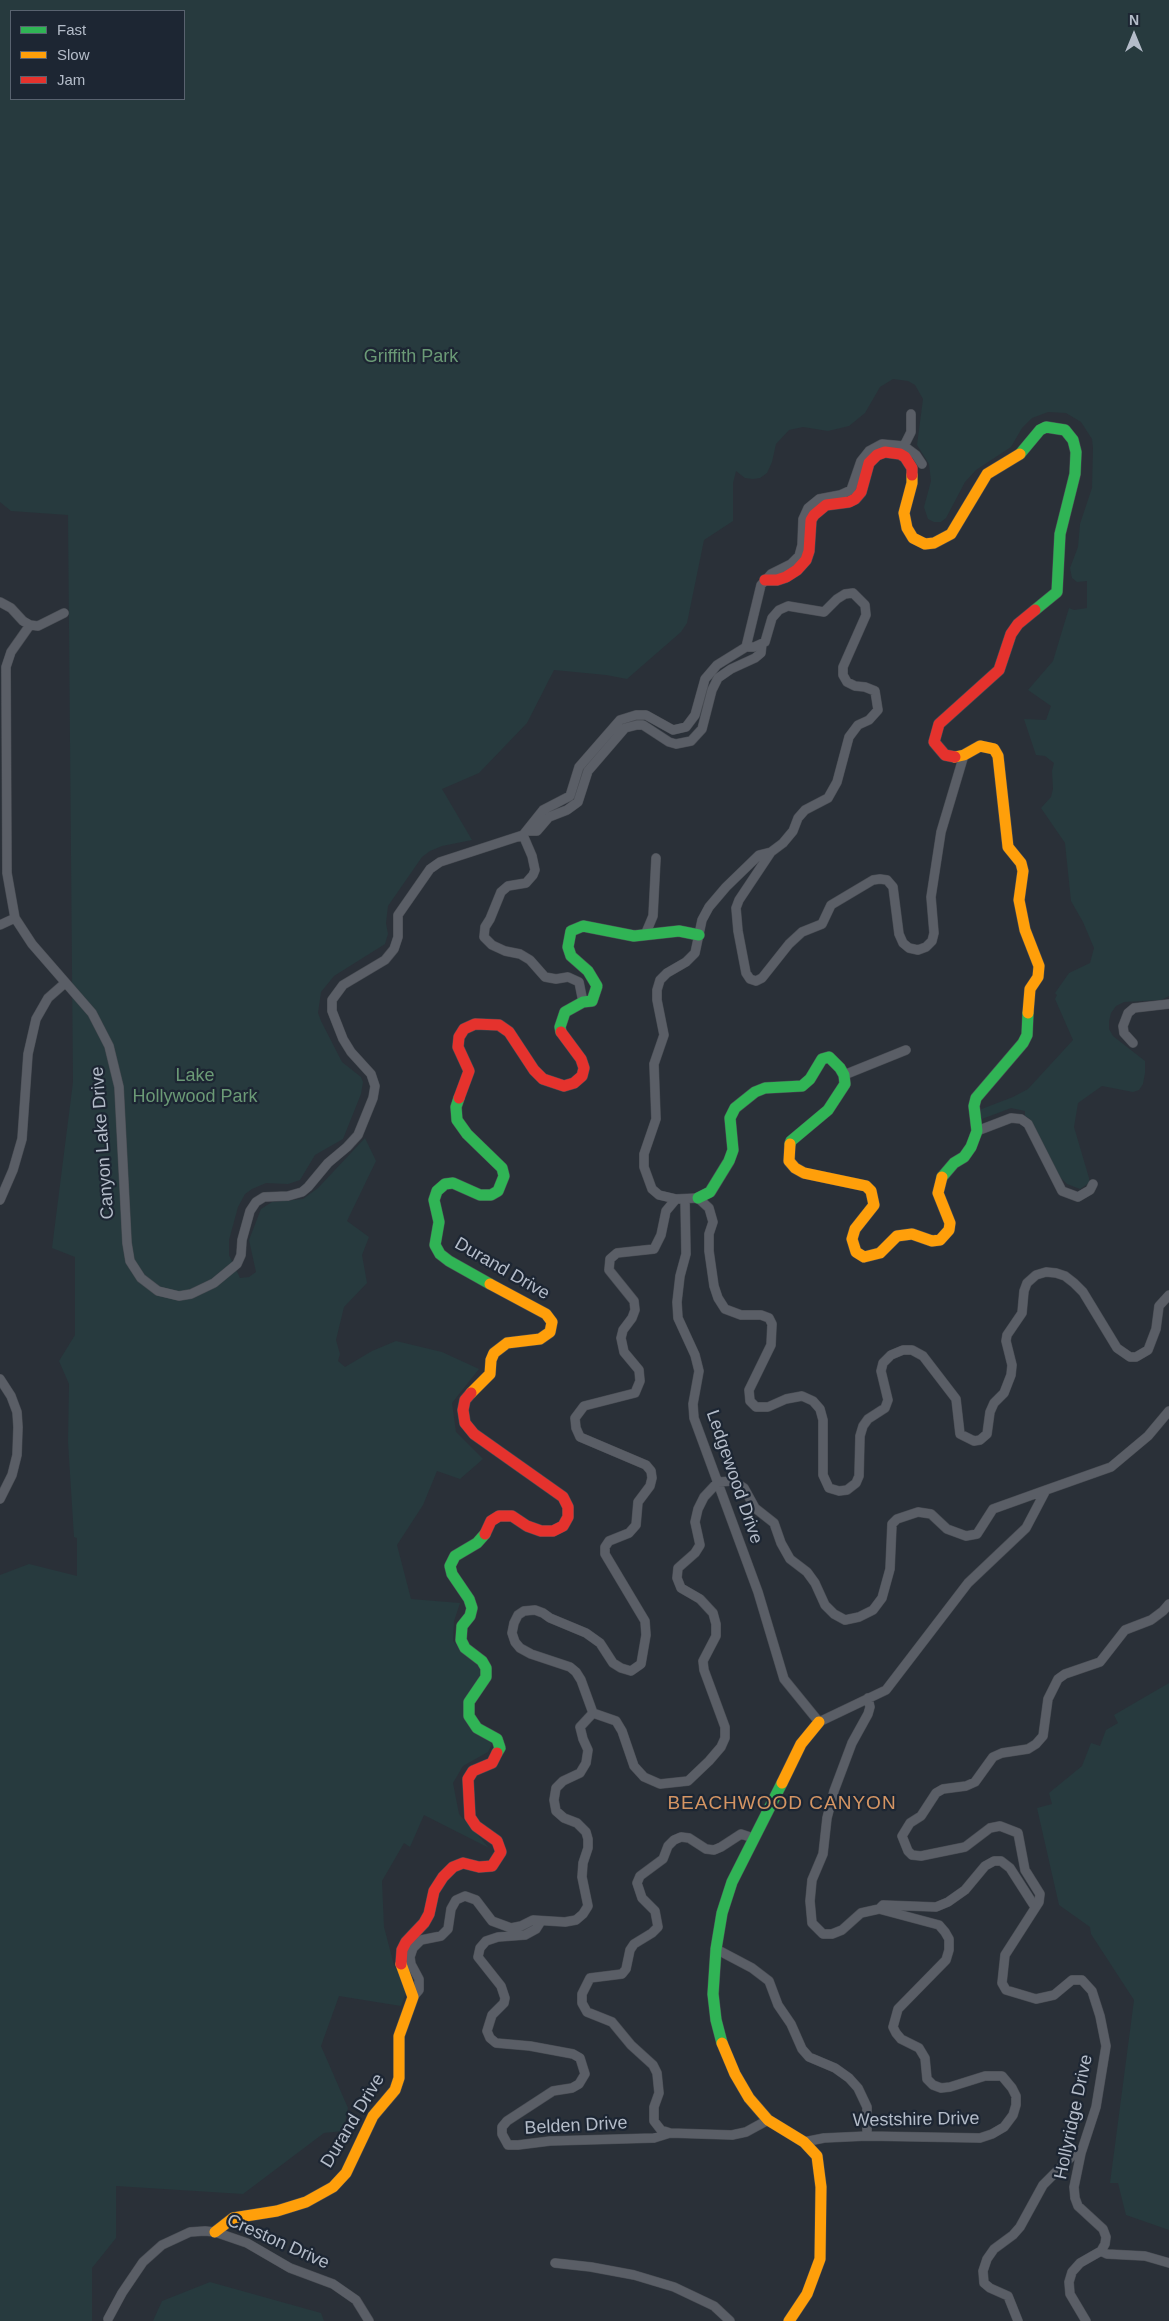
<!DOCTYPE html>
<style>
body{margin:0}
#map{position:relative;width:1169px;height:2321px;overflow:hidden;background:#2a3038;font-family:Helvetica,sans-serif}
canvas{display:block}
.legend{position:absolute;left:10px;top:10px;width:175px;height:90px;box-sizing:border-box;background:#1d2633;border:1px solid #59626f;margin:0;padding:6px 9px;list-style:none;font-size:15px;color:#b4bcc9}
.legend li{display:flex;align-items:center;gap:10px;height:25px}
.legend b{width:25px;border:1px solid #59626f}
.north{position:absolute;left:1109px;top:10px;width:50px;height:50px;-webkit-text-stroke:4px #1d2633;paint-order:stroke;rotate:0deg;font-size:14px;font-weight:700;line-height:20px;text-align:center;color:#b4bcc9}
.north::after{content:'';display:block;margin:auto;width:18px;height:22px;background:#b4bcc9;clip-path:polygon(50% 0,100% 100%,50% 72%,0 100%)}
</style>
<div id="map">
<canvas width="1169" height="2321"></canvas>
<ul class="legend">
<li><b style="height:6px;background:#30b455"></b>Fast</li>
<li><b style="height:6px;background:#ff9f0a"></b>Slow</li>
<li><b style="height:6px;background:#e5322d"></b>Jam</li>
</ul>
<div class="north">N</div>
</div>
<script>
const ctx = document.querySelector('canvas').getContext('2d');
ctx.lineJoin = 'round';
function fill(path, color) { ctx.fillStyle = color; ctx.fill(path, 'evenodd'); }
const poly = rows => new Path2D(rows.map(r => 'M' + r).join(''));
function stroke(path, color, width, dash) { ctx.strokeStyle = color; ctx.lineWidth = width; ctx.lineCap = dash ? 'butt' : 'round'; ctx.setLineDash(dash || []); ctx.stroke(path); }
function label(font, color, halo, rows, align = 'center') {
  ctx.font = font + ' Helvetica,sans-serif'; ctx.lineWidth = 4.5; ctx.setLineDash([]); ctx.textBaseline = 'middle'; ctx.strokeStyle = halo; ctx.fillStyle = color; for (const [text, x, y, turn = 0] of rows) {
    ctx.save(); ctx.translate(x, y); ctx.rotate((+turn || 0) * Math.PI / 180); ctx.textAlign = isNaN(turn) ? turn : align; if (halo) ctx.strokeText(text, 0, 0); ctx.fillText(text, 0, 0); ctx.restore();
  }
}
const green = poly([
 [0,0,1169,0,1169,996,1161,1000,1124,1002,1116,1006,1111,1013,1109,1021,1109,1029,1113,1036,1145,1061,1145,1073,1143,1084,1139,1090,1133,1092,1102,1086,1078,1103,1074,1127,1089,1178,1089,1183,1080,1189,1067,1184,1060,1177,1030,1119,1025,1116,1025,1111,1011,1108,982,1119,979,1110,1013,1097,1028,1089,1073,1040,1055,999,1057,995,1055,993,1069,973,1090,963,1094,948,1083,922,1071,901,1065,843,1041,808,1051,797,1053,789,1052,771,1054,763,1045,756,1036,755,1024,719,1046,720,1051,706,1028,690,1053,661,1069,608,1074,610,1087,608,1087,581,1077,582,1072,578,1070,568,1078,547,1080,524,1092,488,1093,448,1092,439,1081,422,1066,413,1048,412,1032,418,1022,428,1011,447,976,470,965,482,946,518,941,522,934,522,928,519,924,507,931,481,929,464,917,445,923,399,915,385,908,381,893,379,880,387,865,413,849,426,828,431,803,427,789,430,776,444,772,462,767,473,760,478,753,479,745,478,736,471,733,483,733,521,704,540,687,623,681,632,627,679,606,675,554,670,527,723,479,773,442,789,472,840,442,846,430,851,422,857,388,906,386,923,388,934,385,944,334,976,321,992,318,1013,321,1021,342,1062,361,1077,363,1082,361,1094,343,1139,315,1155,300,1180,288,1184,266,1183,252,1189,245,1194,238,1207,229,1240,229,1255,240,1278,249,1277,256,1272,249,1240,261,1209,272,1202,303,1199,318,1188,365,1138,376,1161,347,1221,369,1237,362,1255,367,1283,344,1307,336,1340,340,1354,338,1361,345,1367,372,1351,396,1341,442,1352,479,1369,452,1403,456,1432,483,1459,460,1479,437,1471,423,1505,397,1545,411,1599,460,1603,454,1621,453,1641,467,1656,477,1663,482,1675,465,1699,486,1737,492,1744,488,1752,463,1766,453,1783,459,1814,489,1848,424,1815,410,1847,404,1843,382,1881,384,1927,394,1965,407,1990,401,2006,339,1996,321,2046,348,2108,343,2131,324,2133,243,2194,116,2186,116,2238,92,2268,92,2321,0,2321,0,1575,29,1564,77,1576,77,1538,74,1537,68,1442,69,1384,59,1361,75,1335,75,1257,52,1248,73,1082,68,515,11,511,0,502],
 [11,11,184,11,184,99,11,99],
 [1169,1683,1169,2230,1126,2215,1118,2183,1110,2183,1134,2000,1091,1934,1090,1927,1059,1905,1037,1808,1052,1804,1049,1793,1082,1766,1091,1743,1100,1746,1106,1730,1118,1723,1114,1715],
 [210,2282,321,2313,324,2321,153,2321,162,2301]
]);
const street = poly([
 [904,446,911,432,911,414],
 [0,602,11,608,23,621,30,625,38,626,64,613],
 [30,625,11,652,6,667,7,873,15,918,32,944,92,1013,109,1046,119,1087,127,1243,130,1261,141,1278,158,1291,179,1296,191,1294,214,1283,237,1264,241,1255,242,1240,250,1211,256,1202,264,1197,288,1196,302,1192,308,1187,328,1163,347,1147,358,1135,373,1098,375,1086,371,1074,351,1052,343,1039,332,1011,332,1000,343,985,385,960,394,949,398,937,398,915,430,869,440,862,523,835,543,810,570,796,579,767,620,720,636,715,646,715,673,730,686,727,695,715,705,679,717,665,746,647,761,585,771,574,791,564,799,556,802,545,803,519,808,508,819,499,840,495,851,490,861,461,869,451,882,444,904,446,916,455,922,464],
 [528,831,537,831,549,817,567,810,578,802,588,771,625,728,637,725,643,725,669,742,676,744,691,741,702,729,712,690,718,678,731,669,755,658,761,653,762,644],
 [523,835,532,856,535,870,533,875,526,883,508,886,501,892,490,919,485,927,484,937,492,945,505,951,520,954,530,960,545,977,556,979,568,977,579,982,583,1002],
 [771,852,739,900,736,908,738,931,746,973,750,979,756,981,762,978,789,944,802,932,822,924,831,905,873,880,880,879,887,880,893,887,899,934,903,943,909,948,918,950,926,947,932,941,934,933,931,897,941,832,964,755],
 [0,925,15,918],
 [645,935,653,916,656,858],
 [1133,1043,1124,1033,1123,1026,1128,1013,1134,1008,1169,1004],
 [844,1075,906,1050],
 [977,1131,1011,1118,1021,1119,1028,1124,1062,1191,1078,1197,1090,1190,1093,1184],
 [676,1199,659,1195,652,1189,644,1167,644,1154,656,1119,654,1064,664,1035,657,1000,657,990,660,980,667,973,686,962,695,953,702,920,709,907,726,887,759,855,771,852,783,843,793,831,798,818,805,810,828,798,837,782,849,737,858,725,869,720,878,710,875,691,865,687,855,686,847,682,843,675,843,667,866,615,865,605,853,593,845,594,837,599,824,612,788,606,779,610,772,618,765,642,754,647,746,647],
 [685,1199,686,1254,680,1276,677,1302,678,1318,695,1355,699,1371,693,1404,694,1418,758,1592,784,1679,819,1722,886,1690,968,1583,1026,1528,1046,1490,1111,1467,1148,1436,1169,1411],
 [0,1200,13,1170,22,1139,28,1054,36,1019,48,998,65,983],
 [0,1379,11,1396,17,1412,18,1427,17,1455,12,1475,0,1499],
 [593,1713,581,1680,576,1672,570,1667,531,1654,520,1648,515,1642,512,1633,514,1623,518,1615,524,1611,535,1610,543,1613,550,1618,586,1633,600,1643,613,1663,621,1668,631,1671,641,1664,646,1635,645,1621,605,1554,605,1547,609,1541,629,1533,636,1525,638,1502,650,1486,652,1478,651,1471,646,1465,580,1437,576,1428,575,1418,584,1406,635,1393,640,1381,639,1370,624,1352,621,1338,623,1330,632,1318,635,1310,634,1301,609,1270,610,1259,617,1253,654,1249,661,1235,666,1211,676,1199,698,1198,709,1208,713,1222,709,1234,709,1251,714,1286,718,1298,725,1309,741,1315,761,1315,769,1318,772,1324,771,1345,749,1390,750,1401,756,1407,768,1407,786,1399,802,1396,813,1401,820,1409,823,1420,823,1475,829,1488,839,1491,847,1490,856,1483,859,1476,860,1436,863,1426,868,1419,885,1408,888,1400,881,1371,883,1363,891,1355,903,1350,912,1350,923,1356,956,1399,960,1434,974,1441,980,1440,987,1434,990,1412,994,1403,1004,1393,1011,1375,1012,1365,1006,1341,1007,1335,1022,1313,1024,1291,1027,1283,1036,1275,1046,1272,1056,1273,1065,1276,1074,1283,1083,1292,1117,1348,1130,1357,1136,1357,1148,1350,1156,1329,1159,1306,1169,1295],
 [593,1713,616,1721,622,1731,634,1766,644,1777,660,1784,688,1781,709,1761,721,1747,725,1738,725,1727,704,1670,703,1661,716,1636,716,1624,713,1613,700,1599,681,1588,677,1578,678,1568,695,1553,700,1545,695,1522,698,1509,704,1497,718,1482,733,1481,744,1488,755,1508,774,1523,781,1543,790,1559,807,1572,815,1583,825,1605,834,1614,845,1620,859,1617,873,1610,882,1598,890,1569,892,1524,897,1519,918,1512,931,1514,947,1529,966,1536,977,1534,993,1509,1046,1490],
 [879,1909,883,1905,936,1907,948,1902,965,1890,985,1866,994,1861,1001,1861,1010,1868,1035,1907],
 [541,1921,536,1929,525,1935,498,1937,486,1941,480,1948,478,1957,501,1986,505,1998,504,2003,492,2015,487,2031,490,2038,496,2043,530,2046,573,2054,580,2058,585,2074,579,2084,572,2088,553,2091,507,2121,502,2127,502,2134,508,2145,518,2145,550,2141,654,2138,670,2133,732,2135,746,2132,768,2120],
 [716,1949,752,1968,769,1981,778,2005,791,2024,802,2049,809,2057,835,2068,849,2078,858,2088,867,2107,867,2136],
 [413,1997,419,1990,419,1979,411,1964,410,1957,413,1948,421,1940,441,1936,448,1929,451,1909,456,1900,465,1896,476,1900,492,1921,511,1928,521,1926,533,1920,565,1922,576,1920,583,1914,588,1906,582,1877,583,1863,588,1848,588,1839,586,1832,577,1823,564,1818,556,1811,554,1800,556,1788,563,1781,580,1773,586,1763,588,1750,583,1739,580,1727,593,1713],
 [670,2133,661,2130,654,2121,654,2107,659,2093,657,2073,653,2065,631,2045,612,2022,587,2012,582,2003,582,1994,590,1978,622,1974,626,1969,630,1950,634,1944,652,1933,658,1927,655,1911,642,1898,637,1883,640,1876,663,1859,668,1846,674,1840,681,1837,689,1838,706,1849,714,1850,721,1847,741,1834,753,1838],
 [804,2142,824,2138,867,2136,980,2138,992,2134,1004,2127,1013,2115,1016,2105,1016,2096,1012,2088,1002,2076,985,2076,950,2087,941,2088,933,2085,927,2079,925,2058,919,2048,901,2039,896,2033,893,2027,898,2009,946,1960,949,1950,949,1939,945,1932,939,1925,879,1909,861,1913,842,1930,832,1934,823,1934,812,1923,810,1901,812,1880,823,1854,827,1818,834,1791,852,1743,868,1714,870,1707,868,1698],
 [1101,2251,1107,2254,1145,2256,1169,2263],
 [555,2263,591,2267,634,2275,674,2287,714,2306,730,2321],
 [108,2319,122,2293,143,2262,162,2245,190,2232,205,2231,215,2232,247,2243,290,2268,333,2284,356,2300,369,2321],
 [1018,2321,1008,2296,990,2288,984,2283,983,2271,987,2259,994,2249,1013,2235,1020,2227,1043,2185,1073,2155,1081,2153],
 [1086,2321,1070,2294,1069,2282,1072,2272,1080,2263,1101,2251,1105,2244,1106,2237,1103,2229,1078,2206,1075,2198,1074,2187,1081,2153,1096,2107,1106,2046,1100,2016,1092,1991,1082,1980,1072,1980,1054,1995,1036,1999,1006,1990,1002,1983,1005,1955,1039,1902,1040,1894,1025,1870,1018,1833,1000,1826,990,1828,965,1847,921,1856,912,1855,908,1851,902,1836,910,1823,921,1816,936,1793,943,1789,966,1786,975,1782,993,1757,1002,1753,1028,1749,1036,1744,1043,1736,1048,1699,1058,1679,1065,1674,1100,1662,1125,1630,1151,1620,1163,1611,1169,1604]
]);
const fast = poly([
 [1020,454,1040,430,1046,427,1065,430,1073,440,1076,452,1075,474,1060,534,1057,592,1035,610],
 [561,1032,560,1027,565,1012,583,1002,592,1001,597,986,588,971,571,956,568,947,571,931,583,926,634,936,679,931,699,935],
 [459,1098,456,1107,457,1120,467,1134,502,1168,504,1176,498,1191,491,1195,480,1195,453,1183,445,1184,437,1191,434,1200,439,1222,435,1245,440,1254,449,1261,490,1284],
 [942,1177,954,1163,964,1157,971,1147,977,1131,974,1106,976,1098,1023,1043,1027,1035,1028,1013],
 [698,1198,710,1192,729,1161,733,1150,730,1118,735,1108,755,1092,765,1088,802,1086,810,1079,822,1059,829,1057,840,1068,844,1075,845,1084,828,1110,791,1141,790,1144],
 [485,1534,477,1543,455,1556,450,1566,452,1574,469,1599,472,1608,470,1616,462,1626,461,1640,465,1648,482,1661,486,1668,486,1677,469,1702,469,1716,477,1728,497,1739,500,1748,497,1753],
 [722,2043,716,2020,713,1994,716,1949,722,1913,732,1882,782,1783]
]);
const slow = poly([
 [912,475,912,483,904,513,907,528,913,538,925,544,934,543,951,534,987,474,1020,454],
 [955,757,964,755,980,746,994,749,998,756,1008,847,1021,863,1023,871,1019,900,1025,930,1039,966,1038,977,1030,989,1028,1013],
 [790,1144,789,1161,795,1168,804,1173,866,1186,871,1191,874,1205,855,1229,852,1239,856,1252,864,1257,880,1253,897,1236,912,1234,932,1241,940,1240,949,1230,950,1223,938,1193,942,1177],
 [471,1393,490,1374,491,1360,494,1353,507,1343,540,1339,550,1332,552,1322,546,1314,490,1284],
 [782,1783,801,1744,819,1722],
 [722,2043,735,2074,749,2098,768,2120,804,2142,817,2156,821,2187,820,2259,807,2294,789,2321],
 [215,2232,233,2218,277,2211,306,2202,333,2187,346,2173,373,2116,395,2090,399,2078,399,2036,413,1997,401,1964]
]);
const jam = poly([
 [765,580,777,580,786,577,797,570,806,560,809,551,811,520,814,515,826,505,849,502,855,499,861,492,869,463,877,455,885,452,900,454,905,457,912,468,912,475],
 [955,757,945,755,934,742,939,724,999,670,1011,634,1018,624,1035,610],
 [459,1098,469,1071,458,1047,459,1037,464,1029,475,1024,499,1025,509,1032,534,1070,543,1079,564,1086,574,1083,582,1076,584,1068,581,1059,561,1032],
 [471,1393,465,1400,463,1410,465,1423,474,1434,563,1497,568,1507,568,1517,563,1526,553,1531,541,1531,527,1526,512,1516,499,1516,491,1521,485,1534],
 [401,1964,402,1950,406,1942,424,1923,429,1914,434,1891,443,1877,453,1867,463,1863,479,1867,492,1866,501,1852,497,1841,476,1826,470,1817,468,1779,473,1771,492,1763,497,1753]
]);
const parkNames = [
 ["Griffith Park",411,357],
 ["Lake",195,1076],
 ["Hollywood Park",195,1097]
];
const streetNames = [
 ["Canyon Lake Drive",103,1143,-94],
 ["Durand Drive",502,1269,30],
 ["Ledgewood Drive",734,1477,71],
 ["Hollyridge Drive",1074,2117,-78],
 ["Westshire Drive",916,2120,-1],
 ["Durand Drive",353,2121,-59],
 ["Belden Drive",576,2126,-3],
 ["Creston Drive",278,2242,24]
];
const neighbourhoodNames = [
 ["BEACHWOOD CANYON",782,1804]
];
fill(green, '#273a3e');
stroke(street, '#484c53', 10);
stroke(fast, '#484c53', 12);
stroke(slow, '#484c53', 12);
stroke(jam, '#484c53', 12);
stroke(street, '#5a5e66', 9);
stroke(fast, '#30b455', 11);
stroke(slow, '#ff9f0a', 11);
stroke(jam, '#e5322d', 11);
label('18px', '#6b9a76', '#1d2633', parkNames);
label('18px', '#b4bcc9', '#1d2633', streetNames);
ctx.letterSpacing = '1px';
label('19px', '#d59563', '#1d2633', neighbourhoodNames);
ctx.letterSpacing = '0px';
</script>
